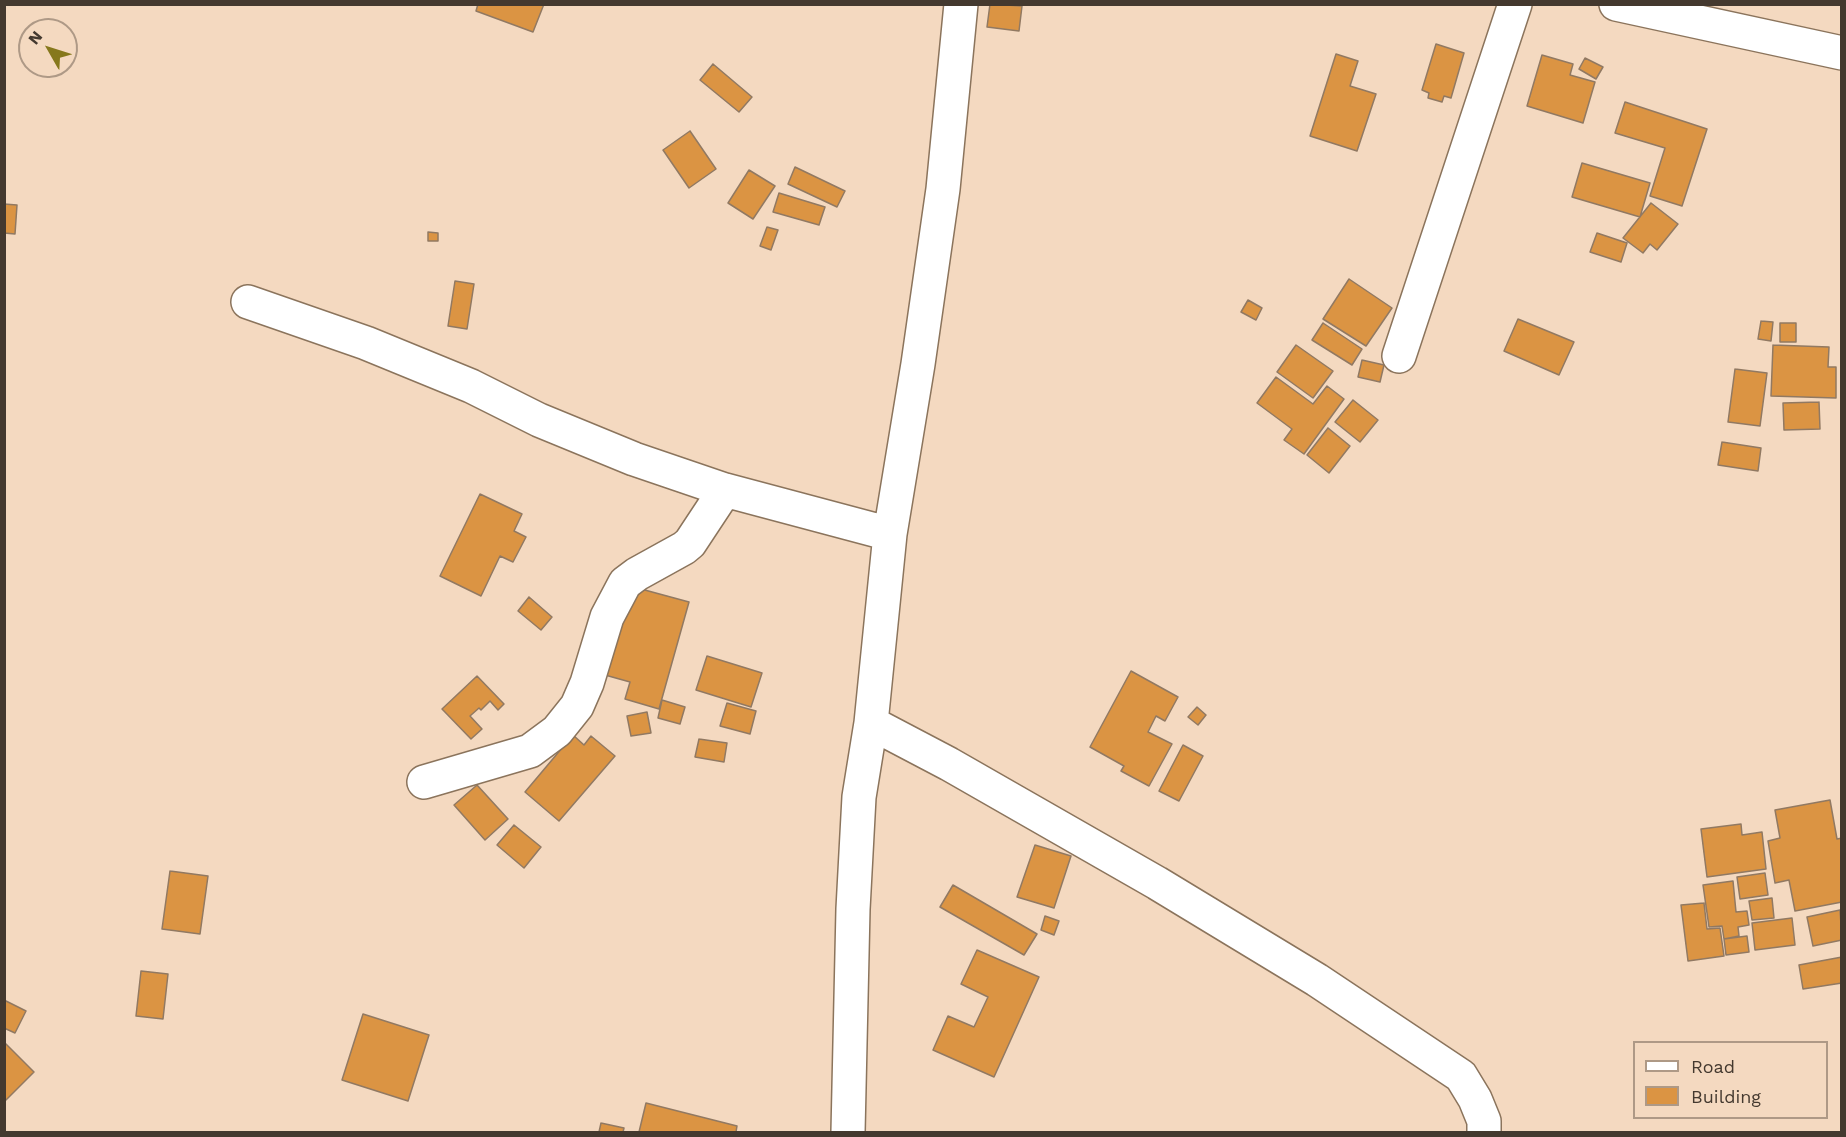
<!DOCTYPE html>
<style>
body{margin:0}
#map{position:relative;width:1846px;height:1137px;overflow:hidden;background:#f4d9c0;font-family:"Work Sans",sans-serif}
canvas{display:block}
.frame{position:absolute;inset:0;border:6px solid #44392f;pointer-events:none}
.legend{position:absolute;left:1633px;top:1041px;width:195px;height:78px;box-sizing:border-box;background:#f4d9c0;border:2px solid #ae9986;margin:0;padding:8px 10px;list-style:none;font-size:18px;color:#44392f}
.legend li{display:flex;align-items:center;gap:12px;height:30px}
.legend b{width:30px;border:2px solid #ae9986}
.north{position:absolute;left:18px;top:18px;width:60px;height:60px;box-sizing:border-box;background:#f4d9c0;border:2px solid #ae9986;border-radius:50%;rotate:309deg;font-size:16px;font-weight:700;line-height:24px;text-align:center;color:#44392f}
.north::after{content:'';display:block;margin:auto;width:21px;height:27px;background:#86781c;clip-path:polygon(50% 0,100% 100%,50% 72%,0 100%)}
</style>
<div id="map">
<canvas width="1846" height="1137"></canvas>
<div class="frame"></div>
<ul class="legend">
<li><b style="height:8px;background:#fff"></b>Road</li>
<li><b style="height:16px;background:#db9443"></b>Building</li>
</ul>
<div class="north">N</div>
</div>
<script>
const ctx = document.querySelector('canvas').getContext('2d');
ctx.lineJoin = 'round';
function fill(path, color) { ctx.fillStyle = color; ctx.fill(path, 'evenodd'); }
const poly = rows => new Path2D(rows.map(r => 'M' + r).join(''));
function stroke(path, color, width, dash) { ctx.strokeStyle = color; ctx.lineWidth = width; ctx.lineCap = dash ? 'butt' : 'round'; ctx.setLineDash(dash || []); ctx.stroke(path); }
const building = poly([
 [478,4,544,4,533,32,476,11,478,4],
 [990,4,1022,6,1019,31,987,27,990,4],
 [1436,44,1464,53,1451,98,1444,96,1442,102,1428,98,1429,93,1422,90,1436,44],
 [1336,54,1358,61,1350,86,1376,94,1357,151,1310,136,1336,54],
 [1542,55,1573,64,1570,75,1595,82,1583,123,1527,106,1542,55],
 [1585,58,1603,67,1596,79,1579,69,1585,58],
 [713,64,752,97,739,112,700,80,713,64],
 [1625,102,1707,129,1682,206,1650,196,1665,148,1615,133,1625,102],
 [690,131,716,169,689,188,663,150,690,131],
 [1582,163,1650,183,1640,217,1572,197,1582,163],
 [795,167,845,191,837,207,788,184,795,167],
 [749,170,775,186,753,219,728,203,749,170],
 [779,193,825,207,819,225,773,212,779,193],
 [1651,203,1678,224,1657,250,1650,244,1643,253,1623,238,1651,203],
 [4,204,17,205,15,234,4,233,4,204],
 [767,227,778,230,771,250,760,246,767,227],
 [428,232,438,233,438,241,428,241,428,232],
 [1597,233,1627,243,1621,262,1590,252,1597,233],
 [1349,279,1392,308,1366,346,1323,319,1349,279],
 [455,281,474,284,467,329,448,326,455,281],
 [1248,300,1262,308,1256,320,1241,312,1248,300],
 [1518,319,1574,342,1559,375,1504,351,1518,319],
 [1761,321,1773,322,1771,341,1758,339,1761,321],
 [1323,323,1362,349,1352,365,1312,340,1323,323],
 [1780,323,1796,323,1796,342,1780,342,1780,323],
 [1296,345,1333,371,1313,398,1277,372,1296,345],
 [1773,345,1829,347,1828,367,1836,367,1836,398,1771,396,1773,345],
 [1362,360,1384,365,1380,382,1358,377,1362,360],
 [1735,369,1767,373,1760,426,1728,422,1735,369],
 [1276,377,1313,404,1327,386,1344,399,1304,454,1284,440,1292,429,1257,403,1276,377],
 [1353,400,1378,420,1360,442,1335,422,1353,400],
 [1819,402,1820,429,1784,430,1783,403,1819,402],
 [1328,428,1350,446,1329,473,1307,455,1328,428],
 [1722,442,1761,448,1758,471,1718,465,1722,442],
 [480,494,522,514,514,531,526,537,513,562,500,556,481,596,440,576,480,494],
 [630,586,689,602,659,709,625,699,630,682,605,675,630,586],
 [529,597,552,617,541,630,518,611,529,597],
 [707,656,762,673,751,707,696,690,707,656],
 [1131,671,1178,697,1165,721,1156,716,1148,732,1172,744,1149,786,1121,771,1124,766,1090,747,1131,671],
 [477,676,504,704,498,710,490,701,481,710,479,708,470,716,482,729,471,739,442,709,477,676],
 [662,700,685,707,680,724,658,718,662,700],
 [727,703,756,711,750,734,720,726,727,703],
 [1197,707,1206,715,1198,725,1188,717,1197,707],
 [647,712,651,733,631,736,627,716,647,712],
 [573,735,584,745,591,736,615,756,559,821,525,792,573,735],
 [699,739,727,743,724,762,695,757,699,739],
 [1183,745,1203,756,1179,801,1159,791,1183,745],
 [477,785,508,819,485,840,454,805,477,785],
 [1830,800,1837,839,1842,838,1842,902,1795,911,1789,880,1775,883,1768,841,1780,838,1775,810,1830,800],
 [1741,824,1742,835,1762,832,1766,869,1707,877,1701,829,1741,824],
 [514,825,541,847,524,868,497,845,514,825],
 [1035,845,1071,856,1054,908,1017,897,1035,845],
 [170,871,208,876,200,934,162,929,170,871],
 [1765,873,1768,895,1740,899,1737,877,1765,873],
 [1733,881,1736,912,1747,911,1749,925,1738,927,1739,936,1724,939,1722,926,1709,927,1703,885,1733,881],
 [953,885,1037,934,1024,955,940,907,953,885],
 [1772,898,1774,918,1752,920,1749,901,1772,898],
 [1704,903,1707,929,1720,928,1724,956,1688,961,1681,905,1704,903],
 [1840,910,1842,940,1813,946,1807,917,1840,910],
 [1045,916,1059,921,1054,935,1041,930,1045,916],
 [1792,918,1795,945,1755,950,1752,923,1792,918],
 [1747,936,1749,952,1726,955,1724,939,1747,936],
 [977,950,1039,977,994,1077,933,1050,948,1016,974,1027,988,997,961,984,977,950],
 [1842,957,1842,983,1803,989,1799,965,1842,957],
 [141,971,168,974,163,1019,136,1016,141,971],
 [4,1000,26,1011,15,1033,4,1028,4,1000],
 [363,1014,429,1035,408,1101,342,1080,363,1014],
 [4,1042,34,1072,6,1100,4,1098,4,1042],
 [646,1103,737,1126,736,1132,639,1132,646,1103],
 [601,1123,624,1128,623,1132,599,1132,601,1123]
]);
const minor = poly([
 [1616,4,1842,53],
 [248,302,366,343,471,386,539,420,634,459,725,490,890,534],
 [1399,356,1515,4],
 [871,723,949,764,1157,883,1317,980,1461,1076,1475,1099,1484,1121,1484,1132],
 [424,782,530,751,557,731,577,706,587,683,607,617,625,583,637,574,684,548,690,543,725,490],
 [848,1132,853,909,859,797,871,723,890,534,918,364,943,189,961,4]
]);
fill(building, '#db9443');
stroke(building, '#917962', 1.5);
stroke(minor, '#8b745c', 36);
stroke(minor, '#fff', 33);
</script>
